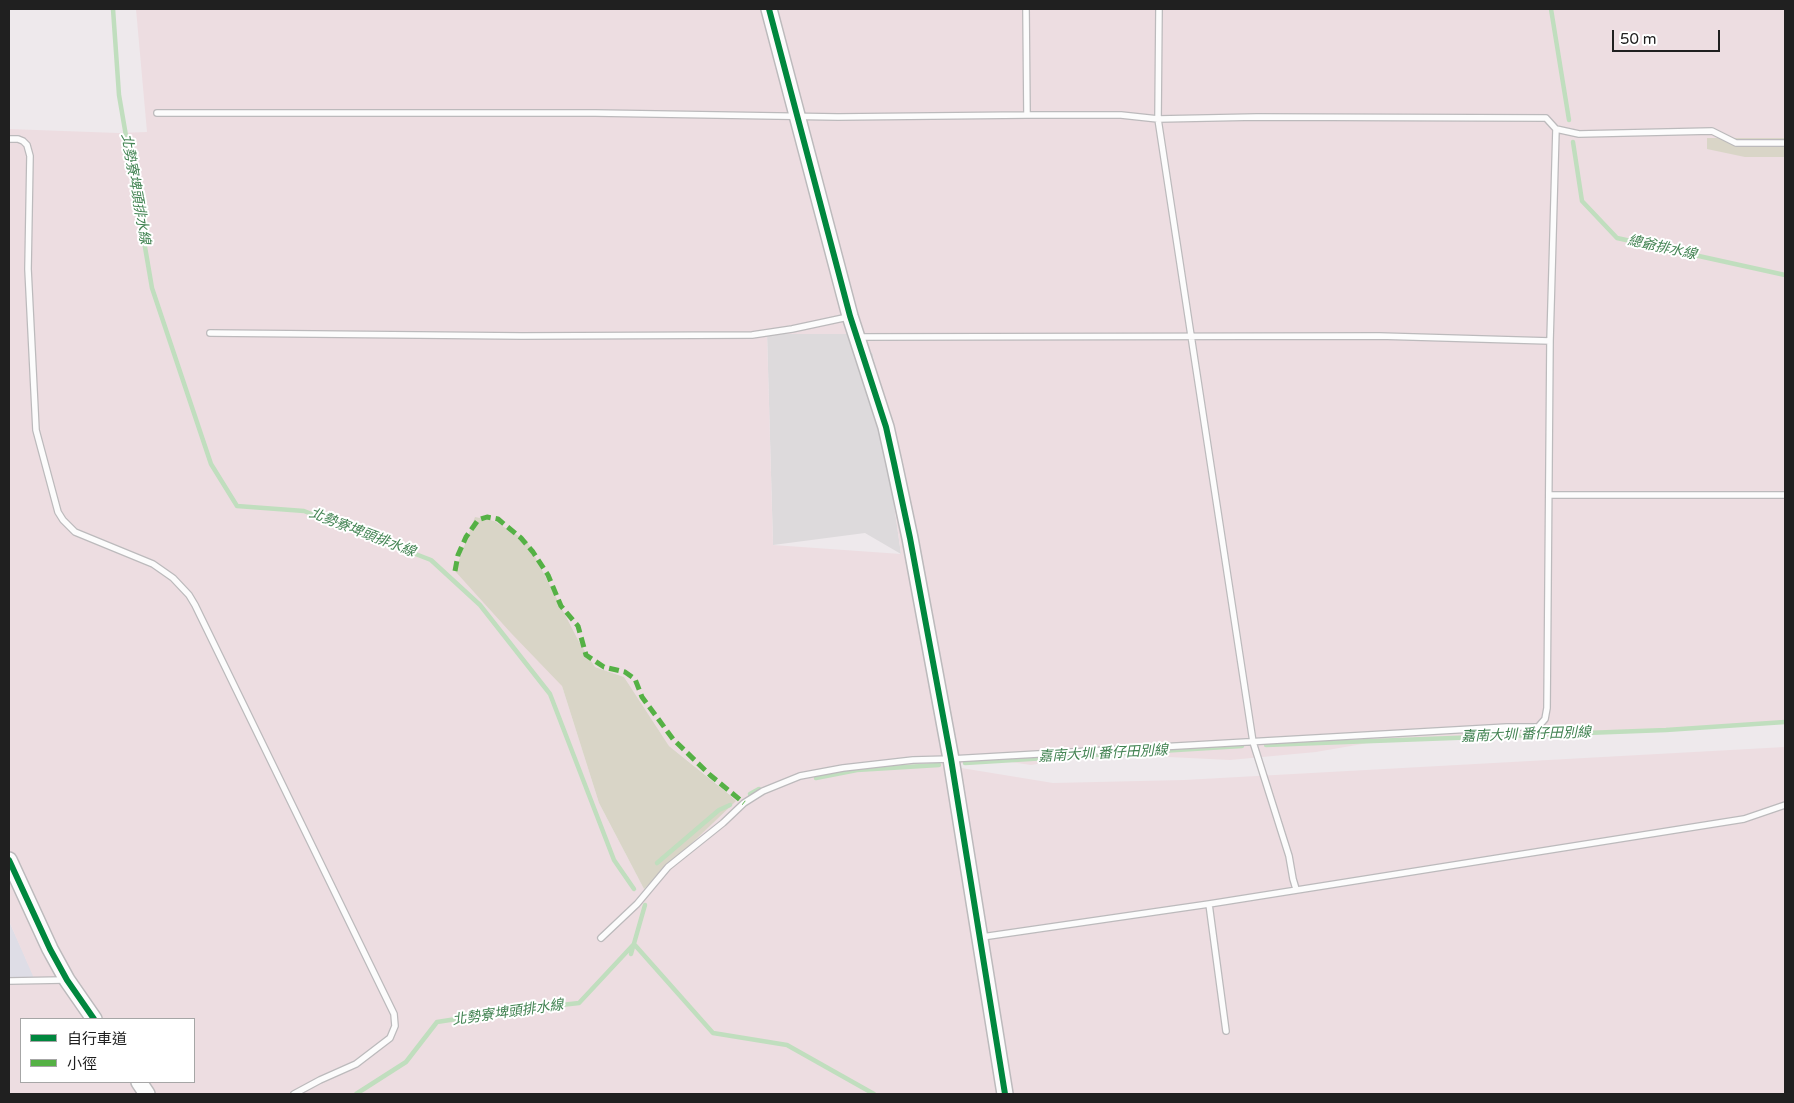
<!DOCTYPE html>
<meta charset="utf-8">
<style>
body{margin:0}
#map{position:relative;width:1794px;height:1103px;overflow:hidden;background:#eee9ec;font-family:"Varela Round","Noto Sans TC",sans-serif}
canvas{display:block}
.frame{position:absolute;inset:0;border:10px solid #202020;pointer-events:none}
.legend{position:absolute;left:20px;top:1018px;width:175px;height:65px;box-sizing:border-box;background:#fff;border:1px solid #a6a6a6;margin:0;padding:6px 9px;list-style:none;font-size:15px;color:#202020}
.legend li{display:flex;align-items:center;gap:10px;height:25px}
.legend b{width:25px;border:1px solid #a6a6a6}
.scale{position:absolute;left:1612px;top:30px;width:108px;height:22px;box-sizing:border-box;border:2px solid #202020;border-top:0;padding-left:6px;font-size:15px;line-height:18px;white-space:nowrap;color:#202020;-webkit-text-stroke:4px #fff;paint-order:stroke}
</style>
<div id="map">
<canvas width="1794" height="1103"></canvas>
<div class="frame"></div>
<ul class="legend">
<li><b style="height:6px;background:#00873e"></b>自行車道</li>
<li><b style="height:6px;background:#55b145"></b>小徑</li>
</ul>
<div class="scale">50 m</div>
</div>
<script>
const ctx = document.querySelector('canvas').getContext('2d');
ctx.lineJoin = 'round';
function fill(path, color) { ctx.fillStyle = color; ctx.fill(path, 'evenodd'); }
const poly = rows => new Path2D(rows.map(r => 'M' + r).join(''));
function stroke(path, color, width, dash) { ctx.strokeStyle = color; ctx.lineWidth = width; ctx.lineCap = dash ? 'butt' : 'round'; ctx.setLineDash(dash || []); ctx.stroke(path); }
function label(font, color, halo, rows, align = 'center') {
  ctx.font = font + ' "Varela Round","Noto Sans TC",sans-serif'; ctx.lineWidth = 4; ctx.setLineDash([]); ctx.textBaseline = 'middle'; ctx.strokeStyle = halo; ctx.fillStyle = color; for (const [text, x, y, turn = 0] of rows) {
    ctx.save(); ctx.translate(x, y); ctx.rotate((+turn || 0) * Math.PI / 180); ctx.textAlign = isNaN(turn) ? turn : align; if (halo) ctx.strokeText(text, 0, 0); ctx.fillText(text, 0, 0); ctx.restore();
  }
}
const residential = poly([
 [767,334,853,334,873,354,901,554,865,533,773,545]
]);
const industrial = poly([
 [9,921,37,983,9,985]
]);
const farmland = poly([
 [136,9,1785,9,1785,723,1368,743,1316,752,1230,760,1148,756,1144,746,1031,765,997,760,943,765,1053,783,1184,780,1785,747,1785,1094,9,1094,9,985,36,983,9,921,9,129,118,133,147,132],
 [767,334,853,334,873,354,901,554,773,545],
 [578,640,595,667,624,677,669,746,730,794,735,801,644,889,599,803,562,686],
 [21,1019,194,1019,194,1082,21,1082]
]);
const cemetery = poly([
 [1707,138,1785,138,1785,157,1745,157,1707,149],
 [475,517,494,521,527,541,578,640,595,667,624,677,669,746,730,795,736,801,644,889,599,803,562,686,511,633,455,571]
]);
const stream = poly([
 [113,9,119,95,152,288,211,464,237,506,304,511,431,560,480,605,550,694,614,860,634,889],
 [1551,9,1569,120],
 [1573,142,1582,201,1617,238,1785,275],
 [1266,745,1666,730,1785,722],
 [965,763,1242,746],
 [816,778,857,770,939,765],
 [750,794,759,789],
 [657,863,719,810,730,805],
 [634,944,713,1033,787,1045,874,1094],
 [631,954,645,905],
 [356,1094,406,1062,437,1022,508,1011,579,1003,634,944]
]);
const service = poly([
 [1026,9,1027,115],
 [1159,9,1158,119,1253,742,1289,856,1293,879,1296,889],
 [157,113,595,113,838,117,1027,115,1121,115,1158,119,1257,117,1546,118,1556,129,1579,134,1712,131,1736,143,1785,143],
 [9,139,18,139,23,141,27,145,30,156,28,269,36,430,58,512,63,520,75,532,153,564,173,578,189,595,195,605,394,1014,395,1026,390,1038,356,1064,320,1080,294,1094],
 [210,333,522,336,752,335,792,329,848,317],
 [857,337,1379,336,1550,341],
 [1549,495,1785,495],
 [1209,904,1226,1031],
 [982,937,1209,904,1744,819,1785,805],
 [601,938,637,904,668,867,723,823,744,803,763,791,800,776,843,768,913,760,951,759,1507,727,1538,727,1545,719,1547,708,1550,341,1556,129],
 [9,981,64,980]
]);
const tertiary = poly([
 [769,9,850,316,886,427,894,463,910,538,951,759,1005,1094],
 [9,860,50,949,67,980,94,1019],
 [139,1082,147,1094]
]);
const quiet = poly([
 [455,571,458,555,466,537,478,520,487,517,498,519,521,538,533,552,548,575,561,606,578,626,586,655,604,667,625,672,635,679,642,697,673,739,710,775,744,803]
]);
const cycleway = poly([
 [769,9,850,316,886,427,894,463,910,538,951,759,1005,1094],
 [9,860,50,949,67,980,94,1019]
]);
const waterNames = [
 ["北勢寮埤頭排水線",135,189,80],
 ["總爺排水線",1662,248,12],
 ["北勢寮埤頭排水線",362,533,21],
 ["嘉南大圳 番仔田別線",1526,735,-2],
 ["嘉南大圳 番仔田別線",1103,754,-3],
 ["北勢寮埤頭排水線",508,1013,-8]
];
fill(residential, '#dddadc');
fill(industrial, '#dedde6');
fill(farmland, '#eddde1');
fill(cemetery, '#d9d5c7');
stroke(stream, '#c0debe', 4.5);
stroke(service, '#bcbabc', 8);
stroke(tertiary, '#bcbabc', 18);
stroke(service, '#fcfcfc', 5.5);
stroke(tertiary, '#fcfcfc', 15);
stroke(quiet, '#55b145', 5, [10, 5]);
stroke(cycleway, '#00873e', 6);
label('italic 14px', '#428352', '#fff', waterNames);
</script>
